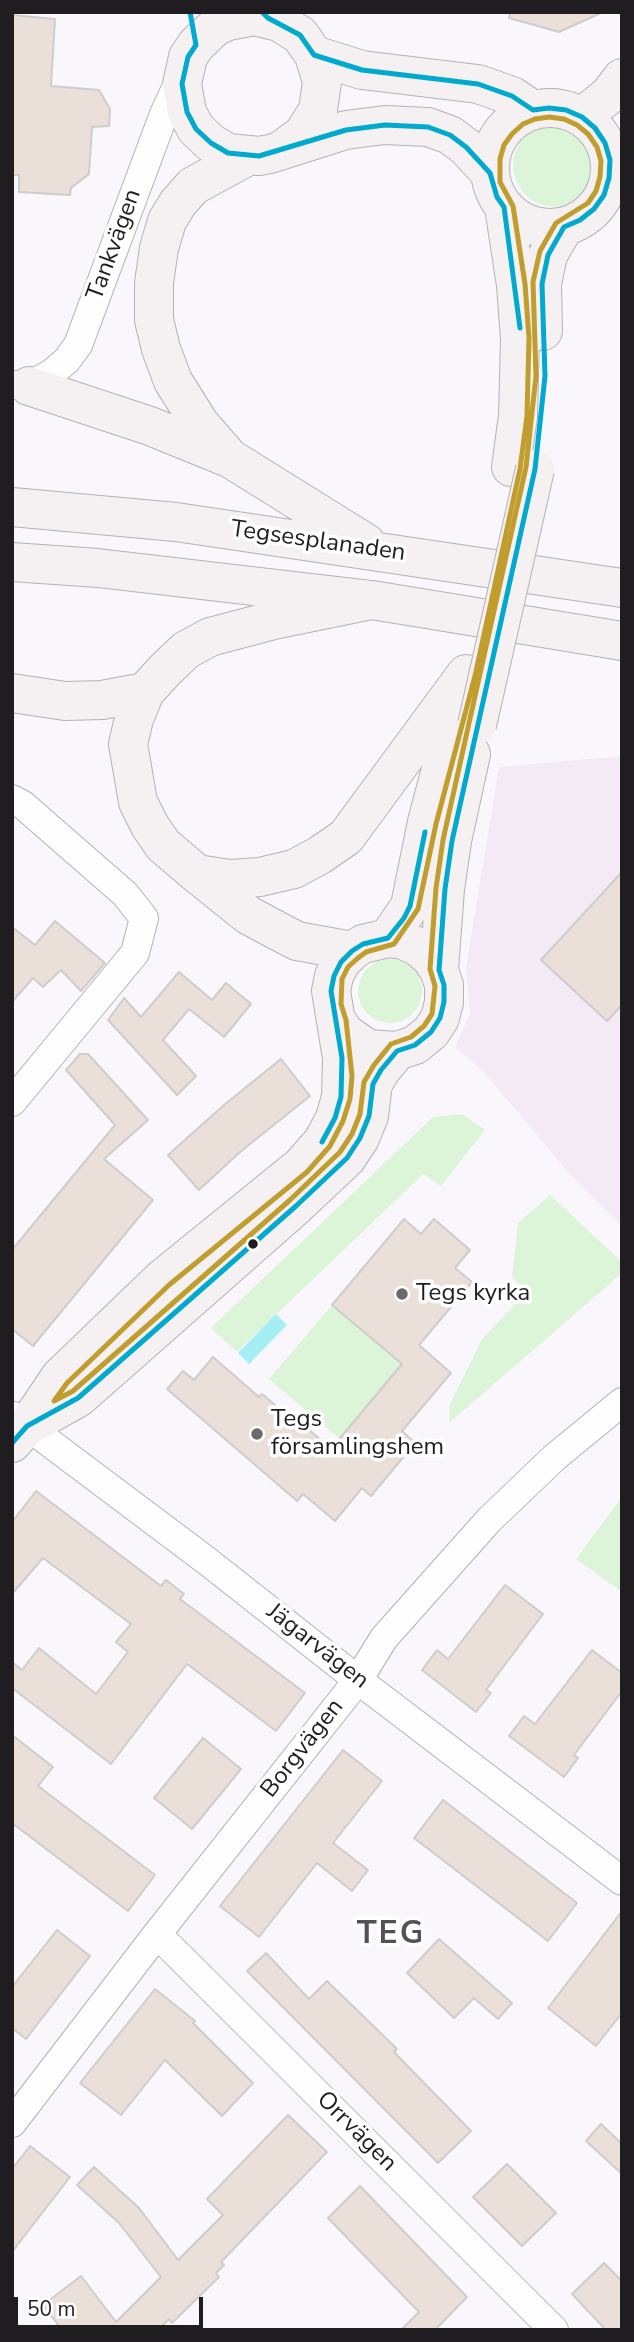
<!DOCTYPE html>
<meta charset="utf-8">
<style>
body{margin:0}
#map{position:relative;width:634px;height:2342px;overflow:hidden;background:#faf7fc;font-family:"Nunito Sans",sans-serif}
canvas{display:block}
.frame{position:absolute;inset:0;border:14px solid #201d21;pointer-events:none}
.scale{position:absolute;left:14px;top:2297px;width:189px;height:32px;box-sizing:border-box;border:4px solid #201d21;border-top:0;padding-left:9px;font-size:21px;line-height:24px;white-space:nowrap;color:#201d21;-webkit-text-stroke:5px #fff;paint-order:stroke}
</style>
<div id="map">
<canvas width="634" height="2342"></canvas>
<div class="frame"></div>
<div class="scale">50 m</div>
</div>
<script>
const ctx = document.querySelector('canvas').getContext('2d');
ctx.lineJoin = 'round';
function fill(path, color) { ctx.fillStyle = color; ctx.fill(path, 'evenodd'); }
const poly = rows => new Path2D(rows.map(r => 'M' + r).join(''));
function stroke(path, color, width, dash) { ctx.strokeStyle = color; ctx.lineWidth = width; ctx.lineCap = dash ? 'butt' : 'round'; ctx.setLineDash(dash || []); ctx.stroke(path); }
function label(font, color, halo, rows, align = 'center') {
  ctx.font = font + ' "Nunito Sans",sans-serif'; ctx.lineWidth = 7; ctx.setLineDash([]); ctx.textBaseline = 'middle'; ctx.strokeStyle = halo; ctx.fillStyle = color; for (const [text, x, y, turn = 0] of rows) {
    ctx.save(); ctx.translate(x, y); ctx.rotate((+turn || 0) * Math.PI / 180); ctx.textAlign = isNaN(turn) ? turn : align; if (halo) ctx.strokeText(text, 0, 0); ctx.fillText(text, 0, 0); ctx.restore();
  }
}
const built = poly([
 [622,756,622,1227,568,1172,483,1071,455,1047,470,1014,466,968,499,767]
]);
const green = poly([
 '513 165a42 42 0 1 1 84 0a42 42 0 1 1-84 0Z',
 '358 991a32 32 0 1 1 64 0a32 32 0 1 1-64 0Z',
 [462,1114,485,1130,441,1186,423,1174,237,1352,211,1328,433,1117],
 [550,1195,622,1262,622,1273,449,1423,450,1404,482,1339,527,1292,512,1277,518,1223],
 [332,1305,402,1364,340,1439,269,1379],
 [622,1497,622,1592,576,1559]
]);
const water = poly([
 [276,1314,287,1325,249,1364,238,1353]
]);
const building = poly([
 [510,12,603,12,559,32,509,18,510,12],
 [12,15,55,19,51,86,99,90,110,109,109,126,92,127,89,174,71,188,70,195,19,192,19,175,12,175,12,15],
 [622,872,622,1005,607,1021,541,960,622,872],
 [55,921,105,963,81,991,61,970,43,987,33,978,12,1002,12,927,35,945,55,921],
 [179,972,212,1000,226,983,251,1004,224,1037,189,1009,163,1040,196,1076,177,1095,108,1020,124,998,141,1017,179,972],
 [80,1054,88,1054,148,1120,104,1159,153,1200,33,1346,12,1329,12,1250,115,1125,66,1070,80,1054],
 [281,1059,310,1096,240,1152,199,1190,168,1155,224,1105,281,1059],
 [404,1219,421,1234,434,1219,470,1250,455,1268,472,1282,419,1345,451,1373,402,1431,415,1443,371,1496,362,1488,335,1521,303,1494,297,1501,167,1389,183,1371,194,1380,213,1357,259,1397,262,1394,304,1430,306,1427,331,1449,402,1364,332,1305,404,1219],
 [36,1491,161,1586,166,1580,184,1594,180,1599,305,1693,276,1731,187,1664,111,1764,12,1688,12,1662,22,1670,39,1648,96,1694,128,1652,116,1642,131,1624,43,1558,12,1594,12,1522,36,1491],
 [505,1585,543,1614,486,1690,491,1693,476,1712,422,1670,437,1650,448,1659,505,1585],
 [592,1650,622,1673,622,1691,574,1755,578,1758,564,1777,509,1736,524,1716,535,1724,592,1650],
 [12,1735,53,1767,38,1786,155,1875,128,1911,12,1823,12,1735],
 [203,1738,241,1769,192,1829,154,1798,203,1738],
 [343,1750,382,1781,333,1843,368,1870,352,1891,317,1863,259,1937,220,1906,343,1750],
 [443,1800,577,1903,548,1941,414,1838,443,1800],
 [622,1911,622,2013,596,2046,548,2008,622,1911],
 [57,1930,90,1956,26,2039,12,2028,12,1987,57,1930],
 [439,1939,512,2003,498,2019,474,1998,454,2018,407,1973,439,1939],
 [266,1953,309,1999,327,1981,397,2049,394,2052,471,2131,438,2163,247,1971,266,1953],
 [155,1989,195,2021,193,2023,253,2083,222,2116,165,2060,121,2115,80,2083,155,1989],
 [288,2115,327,2152,221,2262,224,2265,216,2273,219,2277,172,2323,169,2319,158,2330,62,2330,43,2305,81,2276,116,2322,161,2277,119,2223,77,2185,94,2167,139,2208,178,2260,223,2215,207,2199,288,2115],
 [601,2124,622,2144,622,2174,586,2141,601,2124],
 [30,2146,70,2177,12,2252,12,2169,30,2146],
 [507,2164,556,2213,522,2246,473,2197,507,2164],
 [360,2186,467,2297,435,2330,401,2330,419,2312,328,2218,360,2186],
 [604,2263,622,2281,622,2330,606,2330,572,2294,604,2263]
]);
const street = poly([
 [17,385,29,386,52,373,67,360,78,345,164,114,183,73],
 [12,799,23,805,125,894,144,918,135,953,12,1102],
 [14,1416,207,1561,358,1680,622,1881],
 [157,1934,554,2330],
 [12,2123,157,1934,358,1680,384,1638,489,1520,555,1457,622,1402]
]);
const secondary = poly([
 [314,55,362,70,478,84,512,96,533,110],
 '490 168a60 60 0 1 1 120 0a60 60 0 1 1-120 0Z',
 [582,117,609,95,622,78],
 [280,151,303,134,318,110,322,82,314,55,300,35,279,22,254,16,228,21,215,27,196,45,188,57,182,84,187,112,196,129,211,143,228,153,259,156,270,154,346,130,385,125,428,127,450,135,466,147,490,173],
 [504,207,516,285,520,339,518,416,511,467],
 [543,331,542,284,548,255,564,227],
 [29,386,150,426,231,459,366,543],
 [227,455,200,424,173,381,161,349,154,320,154,283,159,248,167,221,178,203,193,186,248,156],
 [12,507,176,522,622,588],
 [12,562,98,568,372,600,622,641],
 [372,600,274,620,210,637,186,650,165,670,145,692,134,719,128,744,138,802,150,826,163,845,197,874,230,879,260,877,294,869,320,855,346,837,466,674],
 [12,693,65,701,102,700,145,692],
 [197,874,248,915,276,930,297,941,352,951],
 [388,938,410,906,427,822,460,698],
 [439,970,445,889,452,841,471,754],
 [35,1422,78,1398,296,1206,347,1158,360,1138,369,1116,373,1084,381,1070,397,1051],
 [12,1443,27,1426,60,1377,163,1278,301,1166,323,1141,335,1118,341,1097,342,1058,331,991,334,976,341,962,352,951,363,944,388,938,403,940,418,947,430,957,439,970,444,985,444,1002,440,1018,431,1032,415,1045,397,1051,368,1049,345,1033,337,1021]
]);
const secondaryBridge = poly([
 [477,725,535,469]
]);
const bus1 = poly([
 [190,12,196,45,188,57,182,84,187,112,196,129,211,143,228,153,259,156,346,130,385,125,428,127,450,135,466,147,490,173,497,197,504,207,520,328],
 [322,1142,335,1118,341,1097,342,1058,331,991,334,976,341,962,352,951,363,944,388,938,404,918,410,906,425,832],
 [12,1443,27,1426,78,1398,296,1206,347,1158,360,1138,369,1116,373,1084,381,1070,397,1051,415,1045,431,1032,440,1018,444,1002,444,985,439,970,445,889,452,841,535,469,545,376,542,284,548,255,564,227,580,220,594,209,604,195,609,178,610,160,605,143,595,128,582,117,566,110,549,108,533,110,512,96,478,84,362,70,314,55,300,35,268,18,262,12]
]);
const bus2 = poly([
 [549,117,564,119,577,125,588,134,597,147,601,161,600,177,596,191,588,203,556,223,540,251,533,282,536,376,526,467,443,840,436,888,430,969,435,986,432,1014,424,1026,411,1037,391,1044,374,1065,364,1082,360,1114,352,1134,340,1152,290,1200,73,1391,54,1401,67,1383,169,1285,307,1172,330,1146,343,1121,350,1099,352,1076,346,1020,341,1004,342,979,348,967,358,958,366,952,394,944,418,909,436,824,475,676,520,469,527,416,529,338,525,284,513,206,500,182,500,159,504,145,512,134,523,124,535,119,549,117]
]);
const markers = [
 [253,1244,6,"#201d21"],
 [402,1294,7,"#6c696e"],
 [257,1434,7,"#6c696e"]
];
const streetNames = [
 ["Tankvägen",115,245,-70],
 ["Tegsesplanaden",318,542,8],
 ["Jägarvägen",317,1647,38],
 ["Borgvägen",303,1749,-52],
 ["Orrvägen",356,2132,45]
];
const poiNames = [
 ["Tegs kyrka",416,1294],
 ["Tegs",271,1420],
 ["församlingshem",271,1448]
];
const districtNames = [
 ["TEG",391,1935]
];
fill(built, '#f3eaf6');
fill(green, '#dcf5d8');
fill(water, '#a4eef4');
fill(building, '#eae0d9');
stroke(building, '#cfcccc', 2);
stroke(street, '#b4b1b6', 30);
stroke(secondary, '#b4b1b6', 40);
stroke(street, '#fefeff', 28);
stroke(secondary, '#f5f1f2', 38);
stroke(secondaryBridge, '#b4b1b6', 40, []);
stroke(secondaryBridge, '#f5f1f2', 38);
stroke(bus1, '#00a9ce', 5);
stroke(bus2, '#c19d2e', 5);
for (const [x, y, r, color] of markers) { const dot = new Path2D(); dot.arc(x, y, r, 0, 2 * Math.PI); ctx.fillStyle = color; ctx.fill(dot); stroke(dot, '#fff', 2.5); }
label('24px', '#201d21', '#fff', streetNames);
label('24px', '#201d21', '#fff', poiNames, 'left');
ctx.letterSpacing = '2px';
label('bold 32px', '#564f58', '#fff', districtNames);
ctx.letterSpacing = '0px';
</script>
